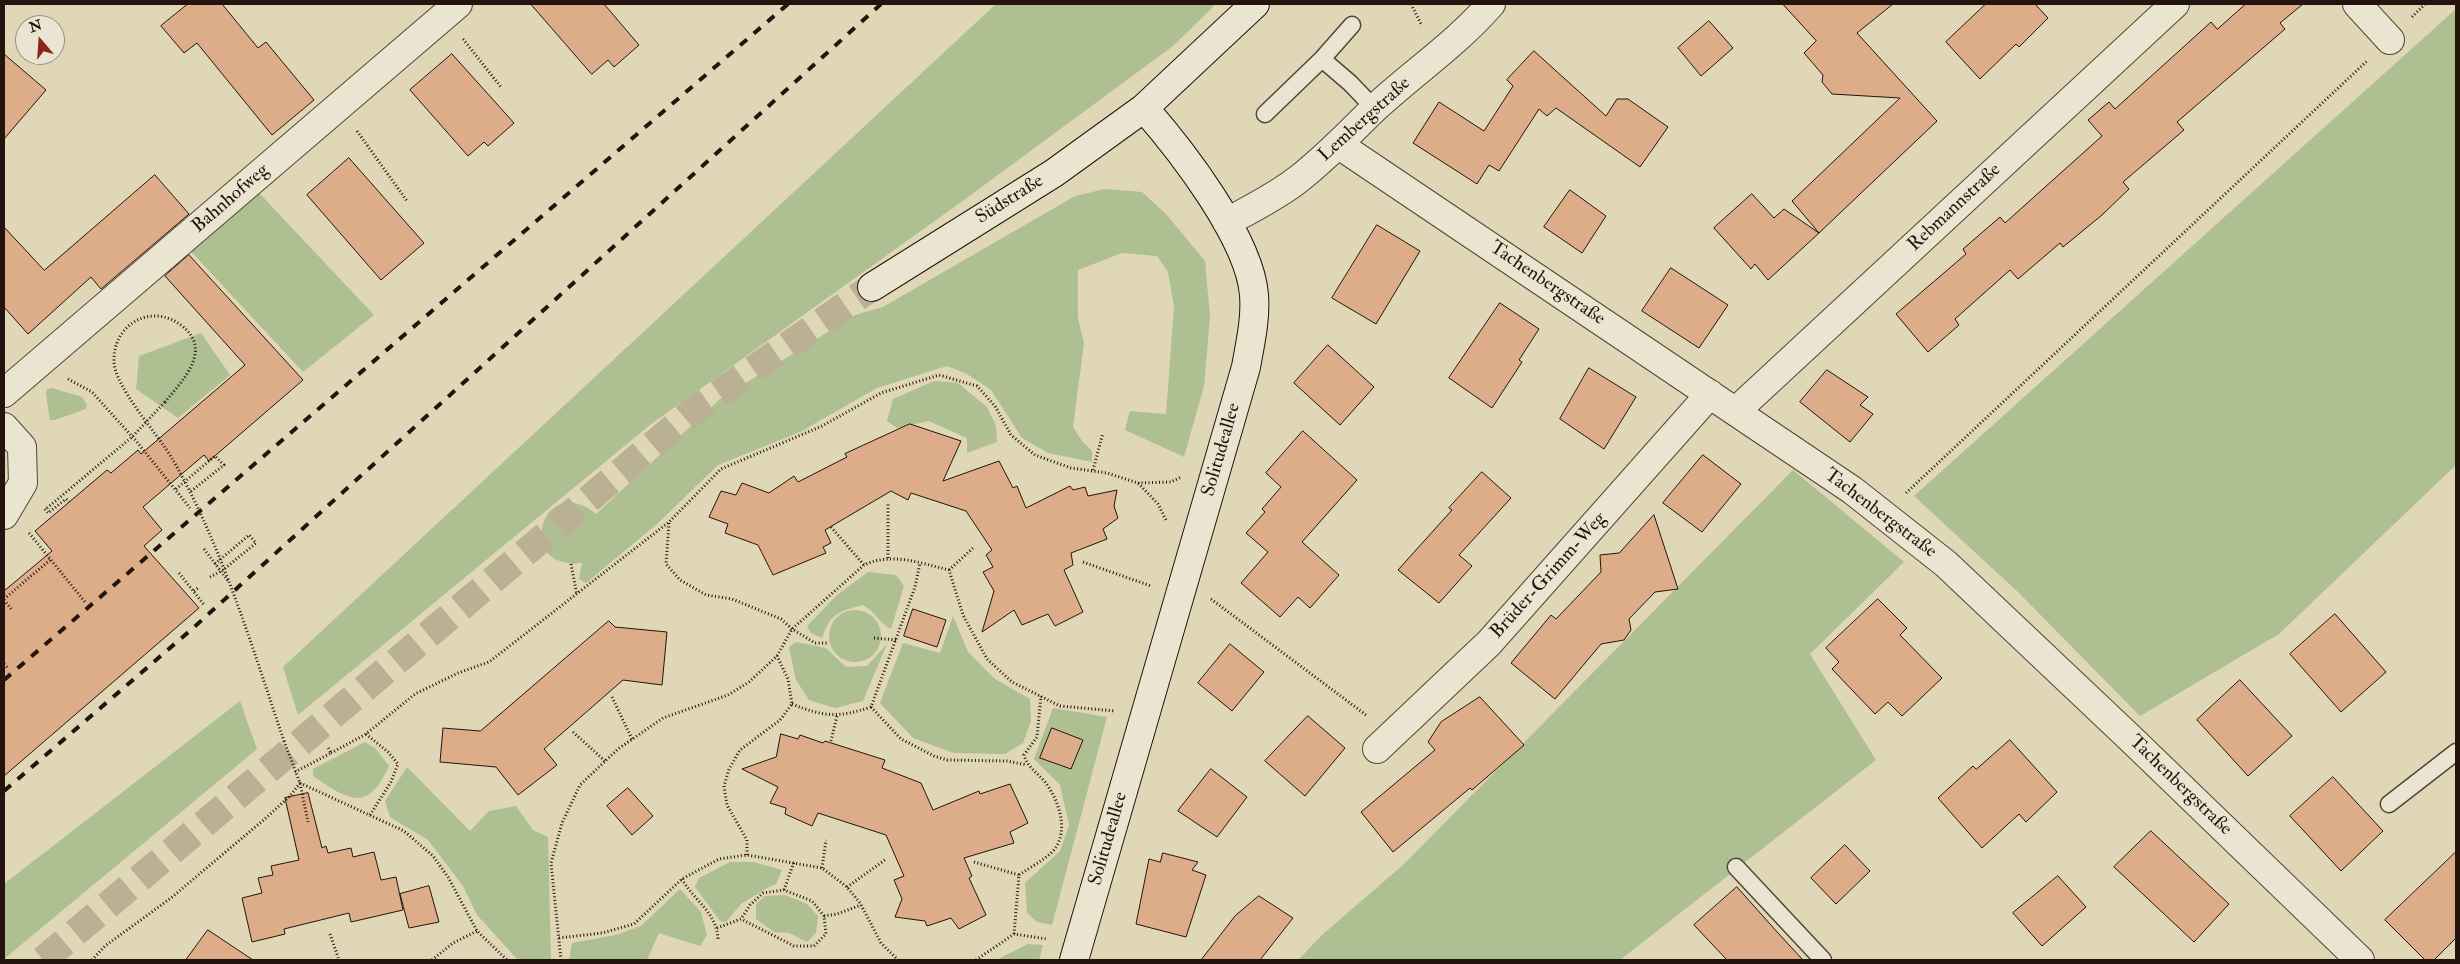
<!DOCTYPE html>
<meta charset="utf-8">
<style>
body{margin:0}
#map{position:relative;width:2460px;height:964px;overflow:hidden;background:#dfd7b6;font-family:"IM FELL Double Pica",serif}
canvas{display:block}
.frame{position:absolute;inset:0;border:5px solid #25140d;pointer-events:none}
.north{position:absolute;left:15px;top:15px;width:50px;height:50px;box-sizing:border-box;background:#eae5d0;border:1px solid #9b9182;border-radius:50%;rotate:342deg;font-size:14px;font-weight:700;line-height:20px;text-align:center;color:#25140d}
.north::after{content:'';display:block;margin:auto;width:18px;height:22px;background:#8f2418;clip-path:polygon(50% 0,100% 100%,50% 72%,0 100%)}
</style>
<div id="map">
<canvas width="2460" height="964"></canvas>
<div class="frame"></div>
<div class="north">N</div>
</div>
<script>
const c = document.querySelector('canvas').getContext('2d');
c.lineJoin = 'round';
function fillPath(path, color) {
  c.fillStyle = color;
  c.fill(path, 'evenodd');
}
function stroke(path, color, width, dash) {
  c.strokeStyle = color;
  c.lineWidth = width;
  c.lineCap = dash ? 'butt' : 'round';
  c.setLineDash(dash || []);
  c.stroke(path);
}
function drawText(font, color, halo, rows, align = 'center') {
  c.font = font + ' "IM FELL Double Pica",serif';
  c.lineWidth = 4;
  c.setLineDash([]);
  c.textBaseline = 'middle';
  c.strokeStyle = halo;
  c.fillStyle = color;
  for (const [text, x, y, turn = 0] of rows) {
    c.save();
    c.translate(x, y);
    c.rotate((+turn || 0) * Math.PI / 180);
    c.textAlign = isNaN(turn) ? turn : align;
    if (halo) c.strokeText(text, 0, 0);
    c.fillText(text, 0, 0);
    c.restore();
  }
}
const green = new Path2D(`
 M996,4H1216L1173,46L964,200L650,425L298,715L283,667Z
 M2456,9V465L2279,634L2140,716L2018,592L1914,496Z
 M244,177L374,315L303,372L186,246Z
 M1105,189L1142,192L1166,214L1205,261L1210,317L1204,386L1184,457L1125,430L1130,411L1166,414L1174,306L1168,272L1157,256L1122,253L1078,270V319L1084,343L1073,427L1082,441L1092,451V462L1048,453L1022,438L991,390L967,374L947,366L877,388L800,432L718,465L657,524L586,583L579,579L582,563C513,571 542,469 596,514L720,399L855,315L883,307L1075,196Z
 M201,333L230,375L178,418L136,389L139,356Z
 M934,381L958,383L987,407L996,426L997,442L967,453V438L929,421L897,428L887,421L893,399Z
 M52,388L82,397L87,405L86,409L55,420H50L46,394L47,389Z
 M1793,470L1904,562L1810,654L1876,760L1620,960H1298L1322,935L1403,865Z
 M868,572L896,575L904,586L891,629C881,625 876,612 863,605C840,611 830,613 822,638L811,633L807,626L837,595Z
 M829 636a26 26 0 1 1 52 0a26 26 0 1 1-52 0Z
 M953,616L968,652L995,679L1030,699L1031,721L1023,743L1005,754L954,753L913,738L880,703L903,643L940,653Z
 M796,642L826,648L846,667L867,666L887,644L863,701L835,708L809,700L796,680L789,647Z
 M240,701L257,749L4,959V884Z
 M1053,708L1107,717L1052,925L1037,922L1027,913L1025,883L1060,851L1069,825L1060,785L1034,759Z
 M365,742L375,748L389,766C367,814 349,800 313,776V769Z
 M407,767L470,831L489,811L516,806L533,830L548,837L551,960H518L477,915L463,886L428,840L390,817L385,801Z
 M730,862H754L782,870L776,884L767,888L741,904L726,922L720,921L695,887L699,878Z
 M680,889L701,912L707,935L700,946L659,933L647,960H569L572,943L616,935L641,926Z
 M785,895L807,904L818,916L816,933L807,942L789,933L774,932L756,919V904L765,896Z
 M1028,944L1043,945L1039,960H996Z`);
const building = new Path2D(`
 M188,4H222L258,48L266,42L314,100L272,135L197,43L184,53L161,26Z
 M531,4H604L639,45L614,67L608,60L592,74Z
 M1783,4H1893L1857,33L1937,121L1819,233L1792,201L1900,98L1832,94L1822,82L1823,75L1804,53L1816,41Z
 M1986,4H2035L2048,18L2019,47L2016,44L1980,79L1946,42Z
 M2246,4H2303L2280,23L2285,29L2177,122L2184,130L2123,182L2129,189L2102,215L2063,247L2060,243L2018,279L2010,270L1955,319L1959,325L1928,352L1896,314L1966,254L1963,249L2000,217L2005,223L2102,136L2088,120L2109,102L2115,109L2211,22L2217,29Z
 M1709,21L1733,48L1701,76L1678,48Z
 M1534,51L1606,116L1617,99H1628L1668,127L1640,167L1556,108L1547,116L1539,109L1499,171L1489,165L1477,184L1413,143L1439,102L1484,131L1513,86L1507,80Z
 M4,54L46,90L4,139Z
 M452,54L514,123L488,146L484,142L468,156L410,90Z
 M349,158L424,243L381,280L307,195Z
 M155,175L189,214L101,289L91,277L28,334L4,307V227L44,270Z
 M1570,190L1606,216L1582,253L1544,227Z
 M1752,194L1774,218L1784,209L1819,233L1768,280L1755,264L1751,269L1714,228Z
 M1377,225L1420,251L1376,324L1332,298Z
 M189,255L303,380L209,461L204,455L143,507L162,530L144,546L199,608L4,776V591L52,551L35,531L107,470L111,473L138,450L141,454L245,365L165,276Z
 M1671,268L1728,305L1699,348L1642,311Z
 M1500,303L1539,329L1519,360L1522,362L1492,408L1449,378Z
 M1328,345L1374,387L1340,425L1294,383Z
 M1589,368L1636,397L1604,449L1560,419Z
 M1827,370L1868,397L1860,405L1873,414L1850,442L1800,402Z
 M910,424L961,441L943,481L999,461L1013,488L1017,486L1026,508L1070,486L1073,490L1085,487L1088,496L1117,490L1114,506L1118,518L1103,529L1107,539L1071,553L1073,565L1064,570L1083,612L1055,626L1048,614L1022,625L1014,610L982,632L994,591L983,572L993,567L986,555L992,550L966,511L911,493L908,500L891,491L825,530L831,543L823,547L826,553L773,575L758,545L725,533L728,524L709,517L721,491L736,495L742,483L769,493L794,476L798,482L847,457L845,454Z
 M1303,431L1357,480L1302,542L1339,575L1310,608L1298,597L1280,617L1241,583L1268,552L1246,533L1265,512L1262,509L1281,487L1266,473Z
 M1703,455L1741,484L1702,532L1663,503Z
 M1482,472L1511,498L1459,555L1472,566L1439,603L1398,570L1452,510L1449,508Z
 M1654,515L1678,589L1655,592L1629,619L1631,630L1624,640L1601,644L1555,699L1511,663L1551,615L1556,619L1601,572L1600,555L1619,553Z
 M1878,599L1907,628L1900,635L1942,678L1902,716L1888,702L1875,714L1832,669L1839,662L1826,648Z
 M913,609L946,620L937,647L904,636Z
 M2335,614L2386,672L2341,712L2290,654Z
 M609,621L615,627L667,632L662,685L623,680L544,749L557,765L518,795L496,767L440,762L443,728L480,731Z
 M1230,644L1264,672L1232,711L1198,683Z
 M2240,680L2292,736L2248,776L2197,720Z
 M1480,697L1524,745L1472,790L1470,788L1393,852L1361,812L1435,750L1428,742L1441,722Z
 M1308,716L1345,748L1305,796L1265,761Z
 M1052,728L1083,740L1071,769L1040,758Z
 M781,734L798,739L800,735L823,743L825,741L885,760L882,768L921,783L933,810L979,791L980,794L1010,784L1028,823L1010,832L1014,843L964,858L972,876L969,878L986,915L959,929L951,918L927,926L925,921L895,917L902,899L894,880L904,876L886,835L818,813L812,826L785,814L786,808L770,803L778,787L742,769L776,757Z
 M2010,740L2057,792L2026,822L2019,814L1982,848L1938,798L1973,766L1976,769Z
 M1211,769L1247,797L1217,837L1178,811Z
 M2333,777L2383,831L2341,871L2290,816Z
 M628,788L653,816L632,835L607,806Z
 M308,793L322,848L326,846L328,853L351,848L353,857L374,852L381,880L396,877L403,910L351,922L349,913L284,929L285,934L252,942L242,898L262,893L258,878L273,875L271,866L299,860L285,798Z
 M2151,831L2229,904L2194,942L2114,867Z
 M1845,845L1870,871L1836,904L1811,878Z
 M2456,852V938L2434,960H2425L2385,920Z
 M1163,853L1198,862L1192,870L1206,875L1186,937L1136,924L1149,859L1160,862Z
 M2058,876L2086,907L2042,946L2013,913Z
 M429,886L439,922L409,928L400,894Z
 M1737,887L1778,933L1803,960H1727L1694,925Z
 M1259,896L1293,918L1260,960H1201L1235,916Z
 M208,930L253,960H186Z`);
const secondaryTunnel = new Path2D(`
 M43,960L693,411L872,287`);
const path = new Path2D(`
 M1411,4L1422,26
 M2412,17L2425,4
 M463,39L501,87
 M357,131L407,201
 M68,379L92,392L137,442L190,508
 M1093,470L1103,433
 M1138,483L1171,482L1181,477
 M176,489L215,456L224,465L190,492
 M1906,493L2367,61
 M47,508L132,437L165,402
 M45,509L48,513L66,499L69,502
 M669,523L666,564L680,580L706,595L732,599L781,619L792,629L815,643H828
 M831,527L864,565
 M29,533L85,602
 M204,549L229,582
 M888,558V504
 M1083,562L1151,586
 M215,564L249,535L256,543L223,570
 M571,564L577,595
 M949,570L973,548
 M179,573L205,606
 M194,591L198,588
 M4,599L50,560
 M1211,599L1366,715
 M4,600L12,610
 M874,638L896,640
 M4,664L8,668
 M612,697L632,739
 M792,704C824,717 838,718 871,707L915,587L920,563
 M871,707L901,739L934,756L947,760L1007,761L1027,765
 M573,732L605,761
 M366,734L388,752L398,764L391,782L370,815
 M284,741L300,783L308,822
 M831,741L837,716
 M331,753L366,734L415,694L458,673L489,662L669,522L721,469L822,426L881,393L939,375L977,386L995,406L1011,435L1035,455L1071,468L1107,473L1138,483L1158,504L1167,522
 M295,772L331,753L328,747
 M300,783L404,831L433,856L448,877L477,931L507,960
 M747,855V840L727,805L724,786L729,769L740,750L780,720L792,704L788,679L777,656
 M974,862L1019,875
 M822,868L826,840
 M682,879C694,901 717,912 718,940
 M847,887L885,860
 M784,890L794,862
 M824,916L837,914L861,905
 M717,928L741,919L750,905L763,893L784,890L812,901L824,916L826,934L814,946H794L741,919
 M330,934L339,960
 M1014,934L1019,875C1029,868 1041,862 1051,853C1071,834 1059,800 1045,782C1037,772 1028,768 1024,755L1037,737L1041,696
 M559,938L602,933L634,924L682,879L719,859L747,855L822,868L847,887L860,903L881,943L898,960
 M92,960L105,946L171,898L267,817L290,796L300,783
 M432,960L453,943L477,931
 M561,960L551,863L562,823L580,785L618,749L663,718L728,695L749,682L777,656L792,629L864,565C892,552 920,563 949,570L963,615L987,659L1012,682L1060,706L1115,711
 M976,960L1014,934L1047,939`);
const lane = new Path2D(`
 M1322,59L1352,25
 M1265,114L1322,59L1350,83L1375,109
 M2389,804L2456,752
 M1736,867L1823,960`);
const street = new Path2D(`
 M2357,4L2390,40
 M1339,145L1852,490L1946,564L2130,738L2360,960
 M1227,222C1251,209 1275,197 1296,181C1325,159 1349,133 1375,108C1413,73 1457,43 1491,4
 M4,393L458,4
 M1736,411L2175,4
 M4,427L22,447L23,483L4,515
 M1377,749L1489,643L1710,394`);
const secondary = new Path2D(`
 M872,287L1054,173L1144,108L1255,4
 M1074,960L1246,367C1250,344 1256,319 1254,295C1250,239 1181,150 1144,108`);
const rail = new Path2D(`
 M4,680L788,4
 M4,791L192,629L881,4`);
const pathBridge = new Path2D(`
 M165,402C183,380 213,350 182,326C152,302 113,324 114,361C114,387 159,435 173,460C223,548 252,647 284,741
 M210,577L223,570`);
const streetNames = [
 ["Lembergstraße",1365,120,-42],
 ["Bahnhofweg",231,199,-41],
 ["Südstraße",1010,200,-32],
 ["Rebmannstraße",1955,208,-43],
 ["Tachenbergstraße",1547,284,34],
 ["Solitudeallee",1222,450,-74],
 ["Tachenbergstraße",1880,514,37],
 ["Brüder-Grimm-Weg",1549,576,-48],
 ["Tachenbergstraße",2180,786,44],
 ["Solitudeallee",1109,839,-74]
];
fillPath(green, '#aebf91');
fillPath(building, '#ddad8a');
stroke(building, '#25140d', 1);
stroke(secondaryTunnel, '#bab094', 28, [28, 14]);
stroke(lane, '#544537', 19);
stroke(street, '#544537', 30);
stroke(secondary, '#25140d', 30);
stroke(path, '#25140d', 3, [1, 2.5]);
stroke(lane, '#eae5d0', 16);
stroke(street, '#eae5d0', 28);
stroke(secondary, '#eae5d0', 28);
stroke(rail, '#25140d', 4, [9, 9]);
stroke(pathBridge, '#25140d', 3, [1, 2.5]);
drawText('19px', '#25140d', '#eae5d0', streetNames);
</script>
